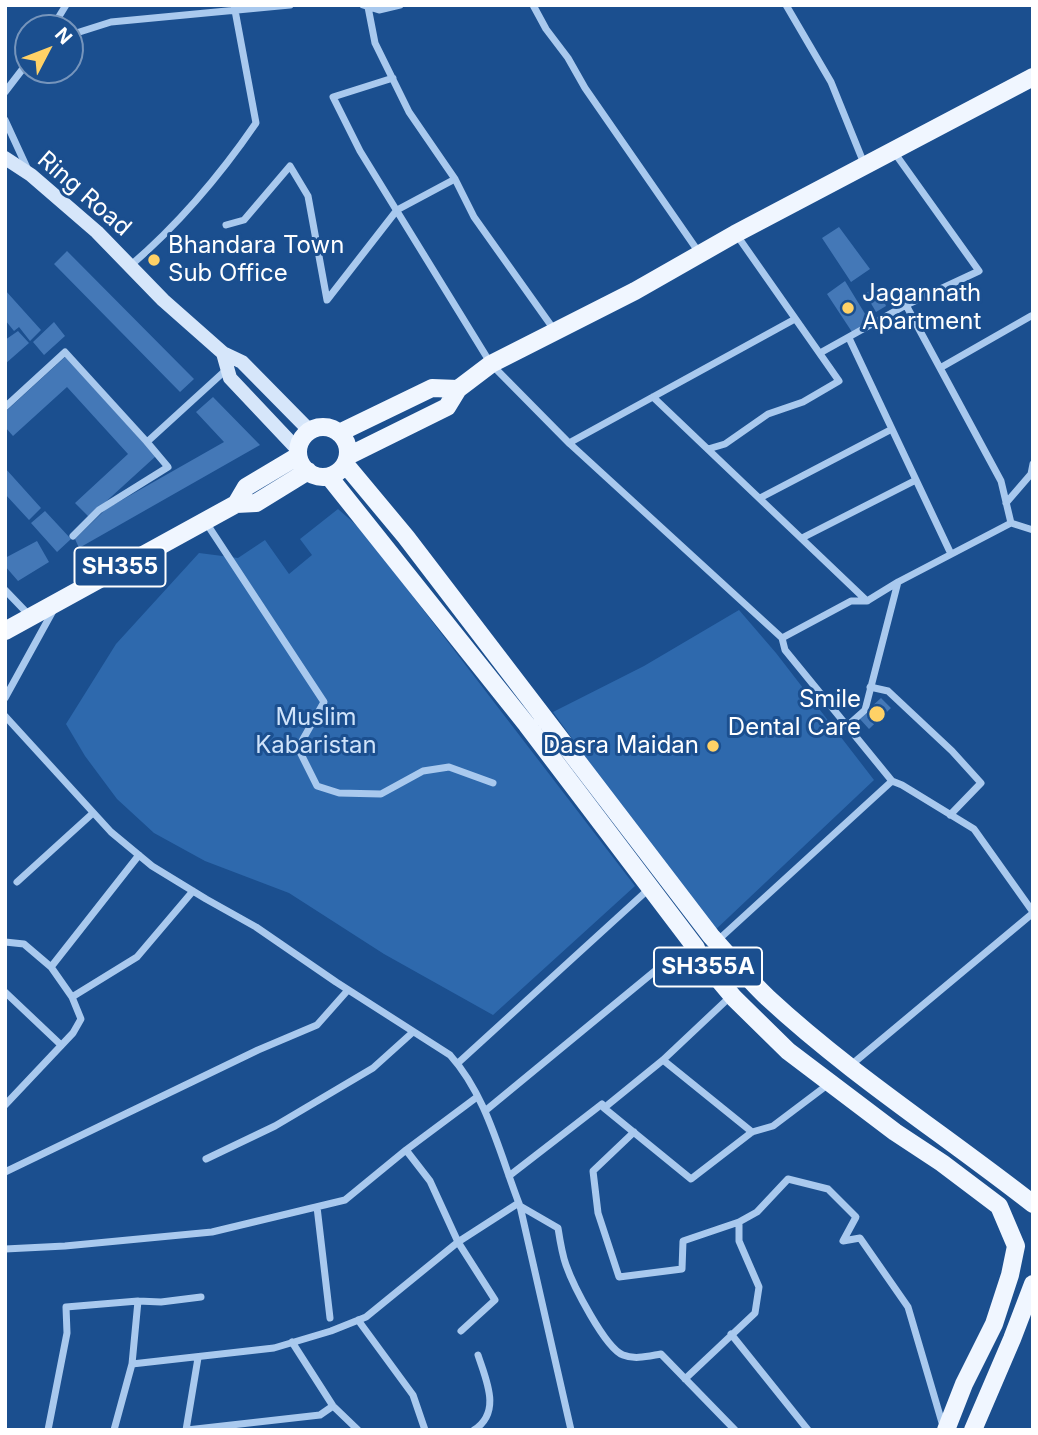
<!DOCTYPE html>
<style>
body{margin:0}
#map{position:relative;width:1038px;height:1435px;overflow:hidden;background:#1b4f8f;font-family:Inter,sans-serif}
canvas{display:block}
.frame{position:absolute;inset:0;border:7px solid #fff;pointer-events:none}
.north{position:absolute;left:14px;top:14px;width:70px;height:70px;box-sizing:border-box;background:#1b4f8f;border:2px solid #7695bc;border-radius:50%;rotate:48deg;font-size:19px;font-weight:700;line-height:28px;text-align:center;color:#fff}
.north::after{content:'';display:block;margin:auto;width:24px;height:32px;background:#ffd166;clip-path:polygon(50% 0,100% 100%,50% 72%,0 100%)}
</style>
<div id="map">
<canvas width="1038" height="1435"></canvas>
<div class="frame"></div>
<div class="north">N</div>
</div>
<script>
const c = document.querySelector('canvas').getContext('2d');
c.lineJoin = 'round';
function fillPath(path, color) {
  c.fillStyle = color;
  c.fill(path, 'evenodd');
}
function stroke(path, color, width, dash) {
  c.strokeStyle = color;
  c.lineWidth = width;
  c.lineCap = dash ? 'butt' : 'round';
  c.setLineDash(dash || []);
  c.stroke(path);
}
function drawText(font, color, halo, rows, align = 'center') {
  c.font = font + ' Inter,sans-serif';
  c.lineWidth = 6;
  c.setLineDash([]);
  c.textBaseline = 'middle';
  c.strokeStyle = halo;
  c.fillStyle = color;
  for (const [text, x, y, turn = 0] of rows) {
    c.save();
    c.translate(x, y);
    c.rotate((+turn || 0) * Math.PI / 180);
    c.textAlign = isNaN(turn) ? turn : align;
    if (halo) c.strokeText(text, 0, 0);
    c.fillText(text, 0, 0);
    c.restore();
  }
}
const green = new Path2D(`
 M338,509L362,530L635,886L493,1015L384,954L289,893L205,861L154,833L117,799L85,756L66,724L116,644L199,553L238,558L265,540L289,574L312,555L300,539Z
 M739,610L776,653L874,780L712,933L553,712L644,666Z`);
const building = new Path2D(`
 M839,227L870,269L851,282L822,238Z
 M67,251L194,379L180,392L54,264Z
 M845,281L870,322L852,332L827,294Z
 M881,287L886,297L883,299L886,306L876,312L865,293Z
 M5,290L41,330L30,341L19,327L14,331L5,320Z
 M54,322L65,336L44,355L33,342Z
 M18,331L29,343L5,364V340Z
 M65,357L156,456L89,517L75,503L128,454L67,387L13,436L5,427V412Z
 M213,397L260,445L79,548L75,539L106,509L224,442L196,412Z
 M5,468L41,508L29,520L5,494Z
 M45,511L71,539L57,552L31,523Z
 M37,541L49,562L18,581L5,566V558Z
 M881,698L891,708L869,729L859,718Z`);
const street = new Path2D(`
 M363,5L379,10L400,5
 M533,5L546,29L568,58L585,88L700,254
 M786,5L831,82L865,166
 M368,7L375,43L409,112L455,179L474,217L555,331
 M52,28L66,5
 M70,35L111,22L290,5
 M393,78L333,97L360,151L491,364L569,443L782,638L851,601H867
 M5,92L28,62
 M5,120L28,170
 M894,152L979,271L906,305
 M226,225L244,220L290,166L308,196L327,300L397,210L455,179
 M130,266C180,223 219,177 256,123L234,5
 M849,338L951,554
 M820,353L906,305L1001,481L1011,523L898,582
 M940,368L1031,316
 M653,397L867,601L898,582L865,710L847,726
 M5,407L65,352L147,442L227,369
 M569,443L795,319
 M708,449L725,444L768,414L803,402L839,381L736,234
 M760,498L892,429
 M1006,503L1031,474L1033,464
 M205,521L324,702L298,748L317,786L339,793L381,794L423,771L449,767L493,783
 M1011,523L1033,530
 M73,536L99,510L168,467L147,442
 M802,538L916,480
 M5,590L30,616
 M870,687L888,691L952,751L981,783L950,815
 M5,698L54,609
 M5,716L111,832L152,866L206,899L256,927L336,982L450,1055C487,1096 500,1155 520,1206L517,1204L458,1242L430,1181L406,1150L345,1200L212,1232L65,1246L5,1249
 M892,781L902,785L974,829L1033,912
 M17,882L93,813
 M717,941L892,781L785,650L782,638
 M5,942L24,944L51,967L72,997L81,1019L73,1033L5,1105
 M51,967L139,855
 M5,992L61,1045
 M732,995L663,1060L604,1108L691,1179L752,1132L773,1126L830,1083
 M72,997L137,957L193,891
 M663,1060L752,1132
 M458,1063L651,887
 M851,1065L1033,913
 M485,1111L678,952L697,955
 M634,1132L593,1171L598,1213L619,1277L682,1269L683,1241L739,1222
 M406,1150L477,1097
 M206,1159L275,1126L373,1068L413,1032
 M5,1172L258,1050L317,1025L348,990
 M509,1176L602,1104L603,1107
 M317,1207L330,1318
 M138,1301L161,1302L201,1297
 M358,1320L413,1395L425,1430
 M731,1334L808,1430
 M292,1342L333,1406L358,1430
 M685,1379L755,1313L759,1287L739,1241V1222L757,1212L788,1179L828,1189L856,1217L843,1241L860,1238L908,1307L943,1426
 M48,1430L67,1333L66,1307L138,1301L132,1364
 M114,1430L132,1364L274,1348L331,1331L366,1317L458,1242L495,1300L461,1331
 M186,1430L198,1358
 M187,1430L320,1415L333,1406
 M474,1430C502,1412 486,1380 478,1355
 M571,1430L520,1206L558,1228C560,1241 562,1254 566,1265C573,1285 605,1348 623,1355C635,1360 649,1356 661,1354L735,1430`);
const secondary = new Path2D(`
 M5,158L31,175L97,232L163,300L223,353L242,362L309,430
 M223,353L230,378L297,449`);
const primary = new Path2D(`
 M298 452a25 25 0 1 1 50 0a25 25 0 1 1-50 0Z
 M339,433L432,388L458,389
 M348,456L447,407L458,389L491,364L635,291L735,234L1033,77
 M346,465L406,537L711,936C729,956 748,979 768,998C850,1074 945,1135 1033,1204
 M330,478L527,725L696,948L698,955L734,998L788,1051L895,1132L942,1163L999,1206L1016,1246L1010,1275L994,1324L964,1384L946,1430
 M236,504L246,487L298,456
 M5,631L236,504L256,503L308,471
 M973,1430L1012,1339L1033,1284`);
const markers = [
 [154,260,7,"#ffd166"],
 [848,308,7,"#ffd166"],
 [877,714,9,"#ffd166"],
 [713,746,7,"#ffd166"]
];
const shields = [
 [120,567,91],
 [708,967,108]
];
const shieldNames = [
 ["SH355",120,567],
 ["SH355A",708,967]
];
const streetNames = [
 ["Ring Road",84,194,41]
];
const poiNames = [
 ["Bhandara Town",168,246],
 ["Sub Office",168,274],
 ["Jagannath",862,294],
 ["Apartment",862,322],
 ["Smile",861,700,"right"],
 ["Dental Care",861,728,"right"],
 ["Dasra Maidan",699,746,"right"]
];
const parkNames = [
 ["Muslim",316,718],
 ["Kabaristan",316,746]
];
fillPath(green, '#2e69ad');
fillPath(building, '#4478b7');
stroke(street, '#a9c9ee', 7);
stroke(secondary, '#d6e6fa', 14);
stroke(primary, '#f0f6ff', 18);
for (const [x, y, r, color] of markers) {
  const dot = new Path2D();
  dot.arc(x, y, r, 0, 2 * Math.PI);
  c.fillStyle = color;
  c.fill(dot);
  stroke(dot, '#1b4f8f', 2.5);
}
for (const [x, y, w] of shields) {
  const box = new Path2D();
  box.roundRect(x - w / 2, y - 19.5, w, 39, 5);
  c.fillStyle = '#1b4f8f';
  c.fill(box);
  stroke(box, '#fff', 2);
}
drawText('bold 23px', '#fff', null, shieldNames);
drawText('24px', '#fff', '#1b4f8f', streetNames);
drawText('24px', '#fff', '#1b4f8f', poiNames, 'left');
drawText('24px', '#cfe3fa', '#1b4f8f', parkNames);
</script>
